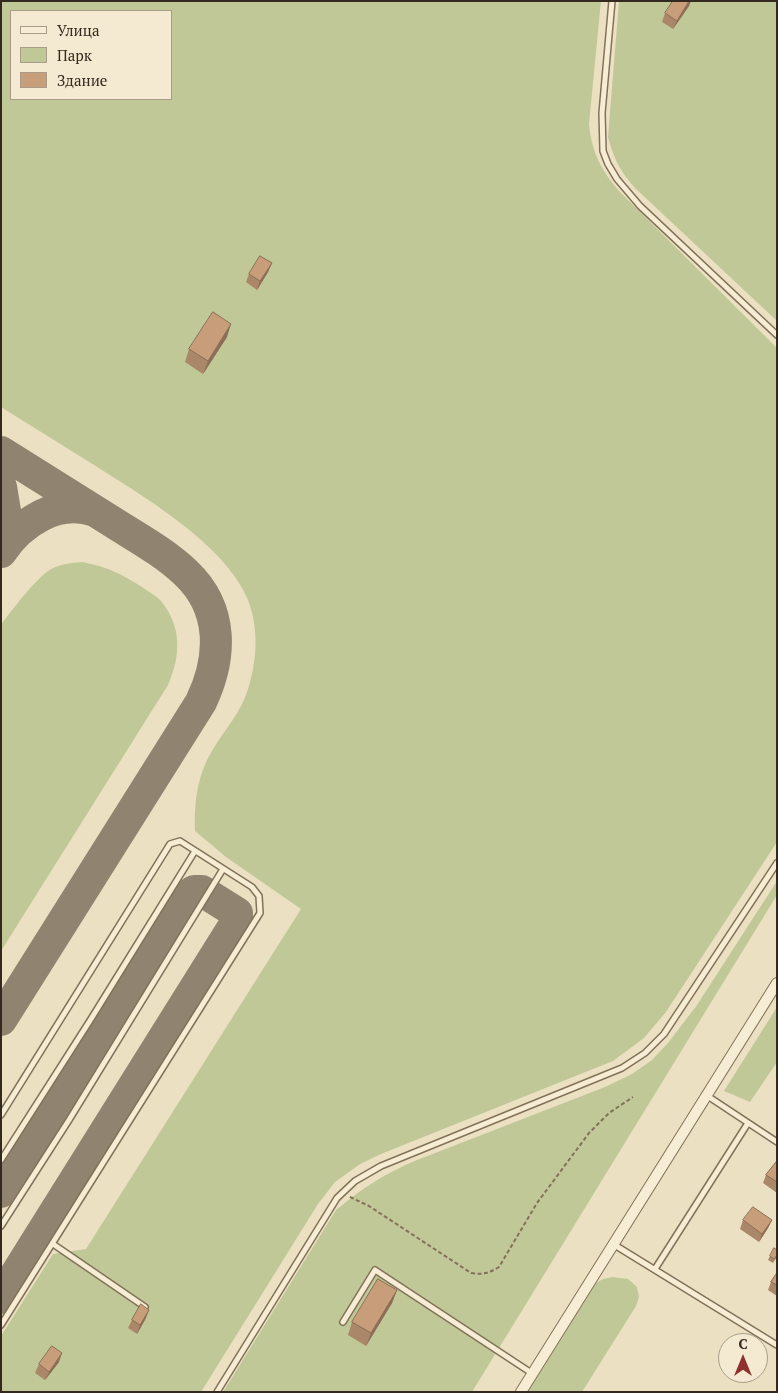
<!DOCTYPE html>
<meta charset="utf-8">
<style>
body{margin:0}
#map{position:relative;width:778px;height:1393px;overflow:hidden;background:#ebe0c2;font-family:"PT Serif",serif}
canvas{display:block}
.frame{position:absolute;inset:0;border:2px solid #34291e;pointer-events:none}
.legend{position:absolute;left:10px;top:10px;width:162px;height:90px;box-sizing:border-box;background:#f3ead1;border:1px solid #a79d89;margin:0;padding:6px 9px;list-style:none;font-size:15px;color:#34291e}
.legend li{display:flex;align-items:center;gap:10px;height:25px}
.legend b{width:25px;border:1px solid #a79d89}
.north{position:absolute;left:718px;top:1333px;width:50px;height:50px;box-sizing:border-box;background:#f3ead1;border:1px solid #a79d89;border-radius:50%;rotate:0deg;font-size:14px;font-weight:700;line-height:20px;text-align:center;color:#34291e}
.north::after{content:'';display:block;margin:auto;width:18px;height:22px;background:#8e312e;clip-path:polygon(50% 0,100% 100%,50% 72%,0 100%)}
</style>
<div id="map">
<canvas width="778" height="1393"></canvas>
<div class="frame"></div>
<ul class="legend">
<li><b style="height:6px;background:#f6edd4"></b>Улица</li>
<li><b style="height:14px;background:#c0c897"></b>Парк</li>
<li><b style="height:14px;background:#c79d7a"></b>Здание</li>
</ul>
<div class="north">С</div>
</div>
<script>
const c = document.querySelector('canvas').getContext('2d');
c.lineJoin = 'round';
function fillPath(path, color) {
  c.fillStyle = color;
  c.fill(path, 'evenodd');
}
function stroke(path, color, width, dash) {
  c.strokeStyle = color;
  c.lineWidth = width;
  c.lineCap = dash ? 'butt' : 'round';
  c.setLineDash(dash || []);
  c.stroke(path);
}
const green = new Path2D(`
 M1,1H601L589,124C592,153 601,170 620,192L777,348V842L666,1012L644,1038L613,1061L381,1154L360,1164L335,1182L318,1204L201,1392H1V1336L53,1254L86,1249L301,909L226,857L195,831C194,803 197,776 212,751C224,730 241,713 248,689C257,661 259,629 248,600C226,545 143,496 94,465C63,446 32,426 1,407ZM11,11H171V99H11Z
 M619,1H777V321L635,188C620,171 614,159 608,137Z
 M82,562C108,567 120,573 142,587C148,592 156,595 161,601C182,627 181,655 168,685L1,951V625C10,612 38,576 51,569C61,564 71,563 82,562Z
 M777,881V895L472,1392H223L336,1210C361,1189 383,1175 412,1162L605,1087L632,1074L652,1060L668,1043L697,1005Z
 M777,1007V1062L750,1102L724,1091Z
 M612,1277L628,1279L637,1287L639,1297L636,1306L582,1392H528L596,1283L603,1279Z`);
const taxiway = new Path2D(`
 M1,452C38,475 74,498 111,521C136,537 164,552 186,573C224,609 222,658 201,702L1,1020
 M1,487L6,517L1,546
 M1,552C21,522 58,498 95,511
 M1,1192L188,895L194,891H202L237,913V921L1,1298`);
const path = new Path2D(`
 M350,1197L369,1206L471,1273C483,1275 489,1273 499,1267L537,1203L589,1133L609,1113L633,1097`);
const service = new Path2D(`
 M612,1L602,113L603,151L608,164L617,179L640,206L777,335
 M706,1095L777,1142
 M1,1115L170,844L180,841L252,887L259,896L260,913L1,1325
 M1,1160L91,1019L195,851
 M1,1226L69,1120L223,869
 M53,1244L145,1307
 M613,1244L777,1345
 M655,1269L748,1123
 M343,1322L375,1270L533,1374
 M217,1392L337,1198L355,1181L381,1166L622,1068L645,1053L664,1034L777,863`);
const minor = new Path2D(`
 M521,1392L777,983`);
const wall = new Path2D(`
 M689,6L673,29L662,22L665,13Z
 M272,263L268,272L257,290L246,282L249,274Z
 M227,337L203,374L185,362L189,349Z
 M777,1161V1193L763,1183L766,1175Z
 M743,1220H772L768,1228L759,1242L740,1229Z
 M770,1256L777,1257L773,1263L768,1260Z
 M777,1273V1296L768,1290L771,1282Z
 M397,1290L392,1303L366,1346L348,1335L352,1322Z
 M146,1318L137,1334L128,1328L132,1320Z
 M59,1362L45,1380L35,1373L39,1364Z`);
const shadedWall = new Path2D(`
 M689,1H691L689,6L673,29L677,21Z
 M272,263L268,272L257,290L260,281Z
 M231,324L227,337L203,374L208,361Z
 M772,1220L768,1228L759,1242L762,1234Z
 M397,1290L392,1303L366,1346L371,1333Z
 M149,1310L146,1318L137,1334L140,1325Z
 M62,1353L59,1362L45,1380L49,1372Z`);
const building = new Path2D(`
 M673,1H689L677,21L665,13Z
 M260,256L272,263L260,281L249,274Z
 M213,312L231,324L208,361L189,349Z
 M777,1161V1182L766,1175Z
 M753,1207L772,1220L762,1234L743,1220Z
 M774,1248L777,1250V1255L774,1259L770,1256Z
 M777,1273V1285L771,1282Z
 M378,1279L397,1290L371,1333L352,1322Z
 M141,1304L149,1310L140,1325L132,1320Z
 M52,1346L62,1353L49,1372L39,1364Z`);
fillPath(green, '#c0c897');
stroke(taxiway, '#908470', 32);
stroke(service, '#83725a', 8);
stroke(minor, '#83725a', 12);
stroke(path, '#83725a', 2, [4, 2.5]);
stroke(service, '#f6edd4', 5);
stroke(minor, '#f6edd4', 10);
fillPath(wall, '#ab8769');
fillPath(shadedWall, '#8b6e55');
fillPath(building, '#c79d7a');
stroke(building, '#8b6e55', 1);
</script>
